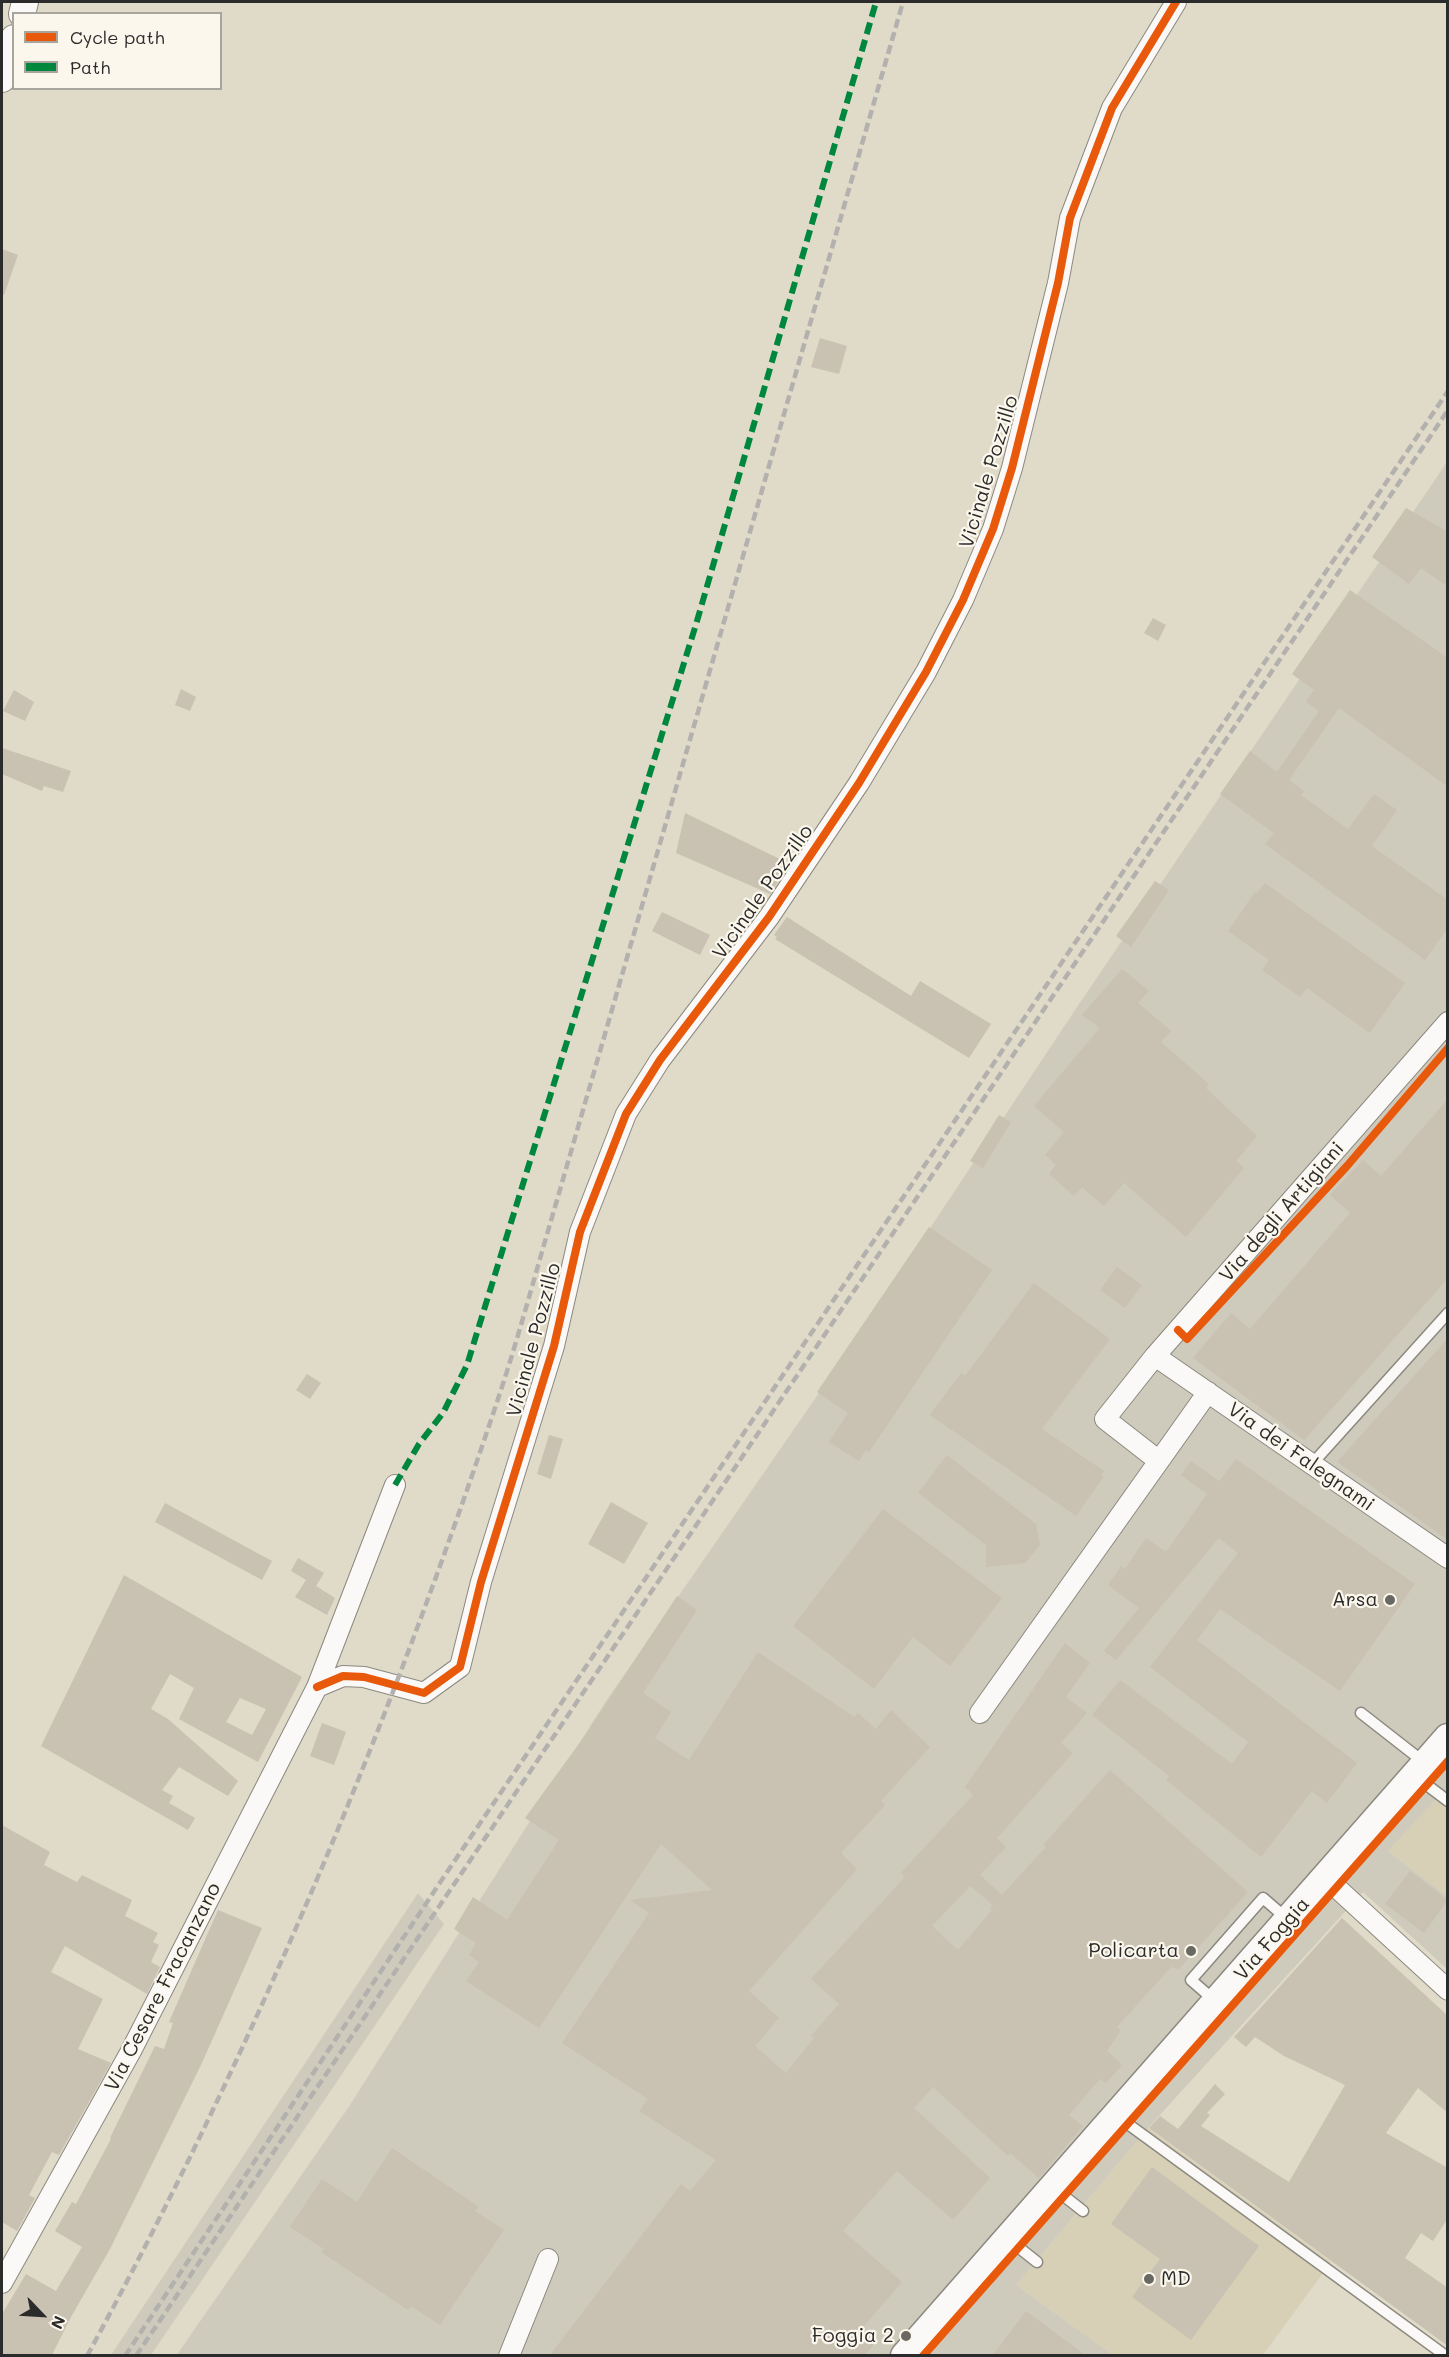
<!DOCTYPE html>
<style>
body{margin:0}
#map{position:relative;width:1449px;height:2357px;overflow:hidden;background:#e0dac8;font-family:Mali,sans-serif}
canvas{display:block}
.frame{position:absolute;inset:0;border:3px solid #2b2b2b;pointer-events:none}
.legend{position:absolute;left:12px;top:12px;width:210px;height:78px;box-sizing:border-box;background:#fbf7ec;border:2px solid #a8a59f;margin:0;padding:8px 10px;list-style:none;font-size:18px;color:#2b2b2b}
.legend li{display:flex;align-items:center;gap:12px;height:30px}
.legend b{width:30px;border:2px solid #a8a59f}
.north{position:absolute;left:12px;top:2285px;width:60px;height:60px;-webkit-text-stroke:4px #fbf7ec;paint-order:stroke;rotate:115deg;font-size:16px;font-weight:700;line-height:24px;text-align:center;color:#2b2b2b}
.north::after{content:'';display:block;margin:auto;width:21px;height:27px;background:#2b2b2b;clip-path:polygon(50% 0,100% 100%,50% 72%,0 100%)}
</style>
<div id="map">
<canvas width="1449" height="2357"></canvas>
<div class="frame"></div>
<ul class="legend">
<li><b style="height:8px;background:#e8590c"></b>Cycle path</li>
<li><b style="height:8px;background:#00873e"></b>Path</li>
</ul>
<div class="north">N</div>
</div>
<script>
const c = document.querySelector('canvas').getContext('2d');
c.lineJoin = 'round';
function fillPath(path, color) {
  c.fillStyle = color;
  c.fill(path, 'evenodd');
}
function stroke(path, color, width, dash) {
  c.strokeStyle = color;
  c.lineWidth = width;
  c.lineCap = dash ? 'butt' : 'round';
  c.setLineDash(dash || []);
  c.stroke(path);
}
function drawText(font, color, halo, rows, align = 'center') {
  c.font = font + ' Mali,sans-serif';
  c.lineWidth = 4.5;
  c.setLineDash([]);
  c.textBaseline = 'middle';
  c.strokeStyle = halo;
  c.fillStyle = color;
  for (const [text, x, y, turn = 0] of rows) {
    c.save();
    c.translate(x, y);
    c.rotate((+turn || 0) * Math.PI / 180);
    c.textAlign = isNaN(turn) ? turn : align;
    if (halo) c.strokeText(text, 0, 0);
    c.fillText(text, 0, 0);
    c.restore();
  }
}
const built = new Path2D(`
 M1447,1786V1896L1388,1851Z
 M1148,2128L1331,2262L1263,2355H1113L1016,2285Z`);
const industrial = new Path2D(`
 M1447,462L1448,1786L1388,1851L1447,1896V1969L1363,1892L1148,2128L1016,2285L1113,2355L176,2356L350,2105L606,1701L855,1341L1079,1004Z
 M418,1893L444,1924L151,2355H111Z`);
const building = new Path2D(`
 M2,249L18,255L4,295H2Z
 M820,338L847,346L839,374L811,367Z
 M1406,508L1448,532V587L1421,568L1409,584L1372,557Z
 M1350,590L1448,658V787L1339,708L1289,780L1304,791L1301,795L1348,829L1374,794L1397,810L1372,846L1448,900V928L1425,960L1265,844L1274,833L1220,794L1250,751L1277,772L1319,711L1306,702L1314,690L1292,674Z
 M1153,618L1166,625L1158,641L1144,633Z
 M181,689L196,697L190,711L175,705Z
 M14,690L34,702L25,721L3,711Z
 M2,748L71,771L63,792L44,786L42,791L2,774Z
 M685,813L790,864L770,894L676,853Z
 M1155,881L1169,890L1131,947L1116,936Z
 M1265,883L1405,983L1370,1033L1307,988L1300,997L1262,970L1269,960L1228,931L1255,892L1257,893Z
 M662,912L710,935L700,955L652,931Z
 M787,917L911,996L920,981L991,1024L969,1058L775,939L777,937L774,935Z
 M1122,969L1149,991L1138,1003L1171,1031L1161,1042L1209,1084L1206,1088L1257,1136L1236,1161L1244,1168L1186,1237L1124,1183L1104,1206L1082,1187L1074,1196L1049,1174L1056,1165L1045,1155L1064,1132L1034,1106L1100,1028L1082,1015Z
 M1448,1099V1278L1304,1440L1193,1358L1231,1313L1250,1329L1350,1213L1330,1195L1363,1160L1381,1176Z
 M999,1115L1011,1122L983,1168L970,1161Z
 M929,1227L992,1270L869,1452L866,1450L859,1461L829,1442L848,1413L817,1392Z
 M1117,1267L1142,1285L1125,1308L1100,1290Z
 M1034,1283L1110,1339L1042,1429L1104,1471L1101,1475L1104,1476L1076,1516L930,1415L961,1373L965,1376Z
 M1448,1338V1540L1337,1462Z
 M307,1374L321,1383L310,1399L296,1390Z
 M549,1435L563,1439L551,1479L537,1474Z
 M947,1455L1036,1524L1040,1545L1025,1563L986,1567V1545L918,1493Z
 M1236,1459L1415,1584L1340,1691L1220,1609L1197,1640L1357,1763L1327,1803L1312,1791L1261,1857L1166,1780L1169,1776L1092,1715L1120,1680L1232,1764L1248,1742L1150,1667L1238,1553L1219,1538L1116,1660L1104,1651L1139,1608L1108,1585L1121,1566L1125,1569L1146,1538L1166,1552L1207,1494L1181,1475L1191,1461L1219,1481Z
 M611,1502L648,1523L624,1564L588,1544Z
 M165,1503L272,1561L262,1580L155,1522Z
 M883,1509L1002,1598L950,1666L913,1637L874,1689L793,1626Z
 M298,1558L324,1573L316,1586L335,1598L327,1615L295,1597L306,1580L291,1571Z
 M124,1575L302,1677L258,1762L179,1719L194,1688L170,1674L151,1709L168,1719L238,1781L228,1796L179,1767L162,1790L173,1796L169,1803L195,1818L188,1830L41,1746ZM240,1698L266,1709L252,1735L226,1722Z
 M677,1596L697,1610L643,1693L671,1712L655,1738L689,1760L758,1652L854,1717L858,1713L876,1729L891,1710L930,1747L881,1801L885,1805L841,1853L857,1869L749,1991L779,2018L755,2046L786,2073L814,2038L811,2036L839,2004L811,1979L905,1877L901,1873L973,1795L965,1787L1065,1643L1090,1663L1066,1697L1087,1713L1061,1743L1073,1753L997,1838L1006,1847L980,1875L1002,1895L1046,1847L1043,1845L1110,1770L1248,1892L1179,1969L1171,1967L1117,2027L1121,2030L1107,2051L1122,2065L1106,2083L1100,2079L1069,2115L1083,2126L1039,2178L1010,2153L1008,2156L933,2087L914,2108L990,2178L953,2220L897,2171L843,2231L902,2282L859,2332L874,2344L865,2355H550L681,2184L690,2191L716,2160L639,2111L648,2099L562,2043L649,1913L630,1900L712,1890L661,1844L539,2028L466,1981L479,1962L469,1955L476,1943L454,1929L473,1897L507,1920L559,1840L525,1818L586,1734ZM970,1886L993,1905L990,1908L992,1910L958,1950L932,1926Z
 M322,1723L346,1732L334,1765L310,1756Z
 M2,1825L50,1852L44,1865L77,1882L82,1875L132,1900L125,1916L158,1933L153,1942L159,1945L151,1962L160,1967L147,1994L65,1946L51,1972L103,1999L78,2049L111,2063L59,2155L52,2152L29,2195L35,2198L17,2231L2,2222Z
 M1410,1871L1448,1900L1424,1933L1385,1904Z
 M218,1910L262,1928L201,2065L110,2249L71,2317L52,2355H2V2314L26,2274L56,2291L82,2247L55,2231L72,2202L76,2204L111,2139L110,2138L155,2046L164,2049L173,2023L169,2022Z
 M1342,1918L1448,2016V2113L1418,2088L1386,2133L1448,2168V2218L1433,2241L1421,2233L1405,2258L1448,2288V2346L1149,2128L1160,2116L1178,2129L1215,2084L1225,2094L1207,2113L1210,2115L1201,2126L1289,2182L1345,2085L1284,2056L1255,2037L1246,2047L1234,2037Z
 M392,2148L479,2207L475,2211L504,2230L440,2325L411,2306L408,2310L321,2252L324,2249L290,2227L322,2179L357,2202Z
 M1152,2167L1259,2246L1191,2340L1132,2297L1160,2259L1111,2224Z
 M1026,2311L1085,2355H993Z`);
const service = new Path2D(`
 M1312,1464L1448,1313
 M1361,1713L1425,1763
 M1415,1776L1448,1801
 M1214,2000L1191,1980L1263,1898L1286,1918
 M1117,2116L1446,2356
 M1055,2189L1083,2211
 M1008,2239L1037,2262`);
const minor = new Path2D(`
 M1155,1356L1448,1558
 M1159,1461L1105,1419L1155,1356L1448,1022
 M317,1687L343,1676L364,1677L424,1693L460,1667L481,1582L554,1346L580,1232L626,1114L660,1060L769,917L859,783L926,672L963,600L993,529L1012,468L1058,283L1070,218L1112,108L1176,2
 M980,1713L1208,1392
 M1326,1878L1448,1990
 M2,2283L131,2051L317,1687L395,1485
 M509,2356L548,2259`);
const tertiary = new Path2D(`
 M22,14L25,2
 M2,79L14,38`);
const secondary = new Path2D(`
 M905,2356L1448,1738`);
const rail = new Path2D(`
 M87,2356C254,2050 388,1729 498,1399C519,1336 536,1271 555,1207L903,2
 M125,2356L439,1884L1448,391
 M136,2356L1448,410`);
const quiet = new Path2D(`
 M395,1485L419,1444L443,1413L467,1365L697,621L876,2`);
const cycleway = new Path2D(`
 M1178,1330L1187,1339L1347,1166L1448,1048
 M317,1687L343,1676L364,1677L424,1693L460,1667L481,1582L554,1346L580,1232L626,1114L660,1060L769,917L859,783L926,672L963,600L993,529L1012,468L1058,283L1070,218L1112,108L1176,2
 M923,2356L1448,1761`);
const markers = [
 [1390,1600,6,"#6a6862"],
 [1191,1951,6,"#6a6862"],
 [1149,2279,6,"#6a6862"],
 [906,2336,6,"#6a6862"]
];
const streetNames = [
 ["Vicinale Pozzillo",989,472,-73],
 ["Vicinale Pozzillo",763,892,-55],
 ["Via degli Artigiani",1282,1212,-49],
 ["Vicinale Pozzillo",534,1340,-75],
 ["Via dei Falegnami",1301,1457,35],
 ["Via Foggia",1272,1939,-49],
 ["Via Cesare Fracanzano",163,1987,-63]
];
const poiNames = [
 ["Arsa",1378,1600],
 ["Policarta",1179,1951],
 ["MD",1161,2279,"left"],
 ["Foggia 2",894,2336]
];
fillPath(built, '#d7d0b7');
fillPath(industrial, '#cfcbbc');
fillPath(building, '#c9c1b1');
stroke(service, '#8b887f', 13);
stroke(minor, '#8b887f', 22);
stroke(tertiary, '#8b887f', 28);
stroke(secondary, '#8b887f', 31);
stroke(service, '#faf9f7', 10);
stroke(minor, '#faf9f7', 20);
stroke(tertiary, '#faf9f7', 26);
stroke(secondary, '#faf9f7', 28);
stroke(rail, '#b2b1ae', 4.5, [9, 4.5]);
stroke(quiet, '#00873e', 6, [12, 6]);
stroke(cycleway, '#e8590c', 8);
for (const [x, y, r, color] of markers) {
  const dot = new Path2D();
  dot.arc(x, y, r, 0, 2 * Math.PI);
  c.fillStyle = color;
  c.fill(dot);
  stroke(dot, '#fbf7ec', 2);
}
drawText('20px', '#2b2b2b', '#fbf7ec', streetNames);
drawText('20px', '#2b2b2b', '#fbf7ec', poiNames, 'right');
</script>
